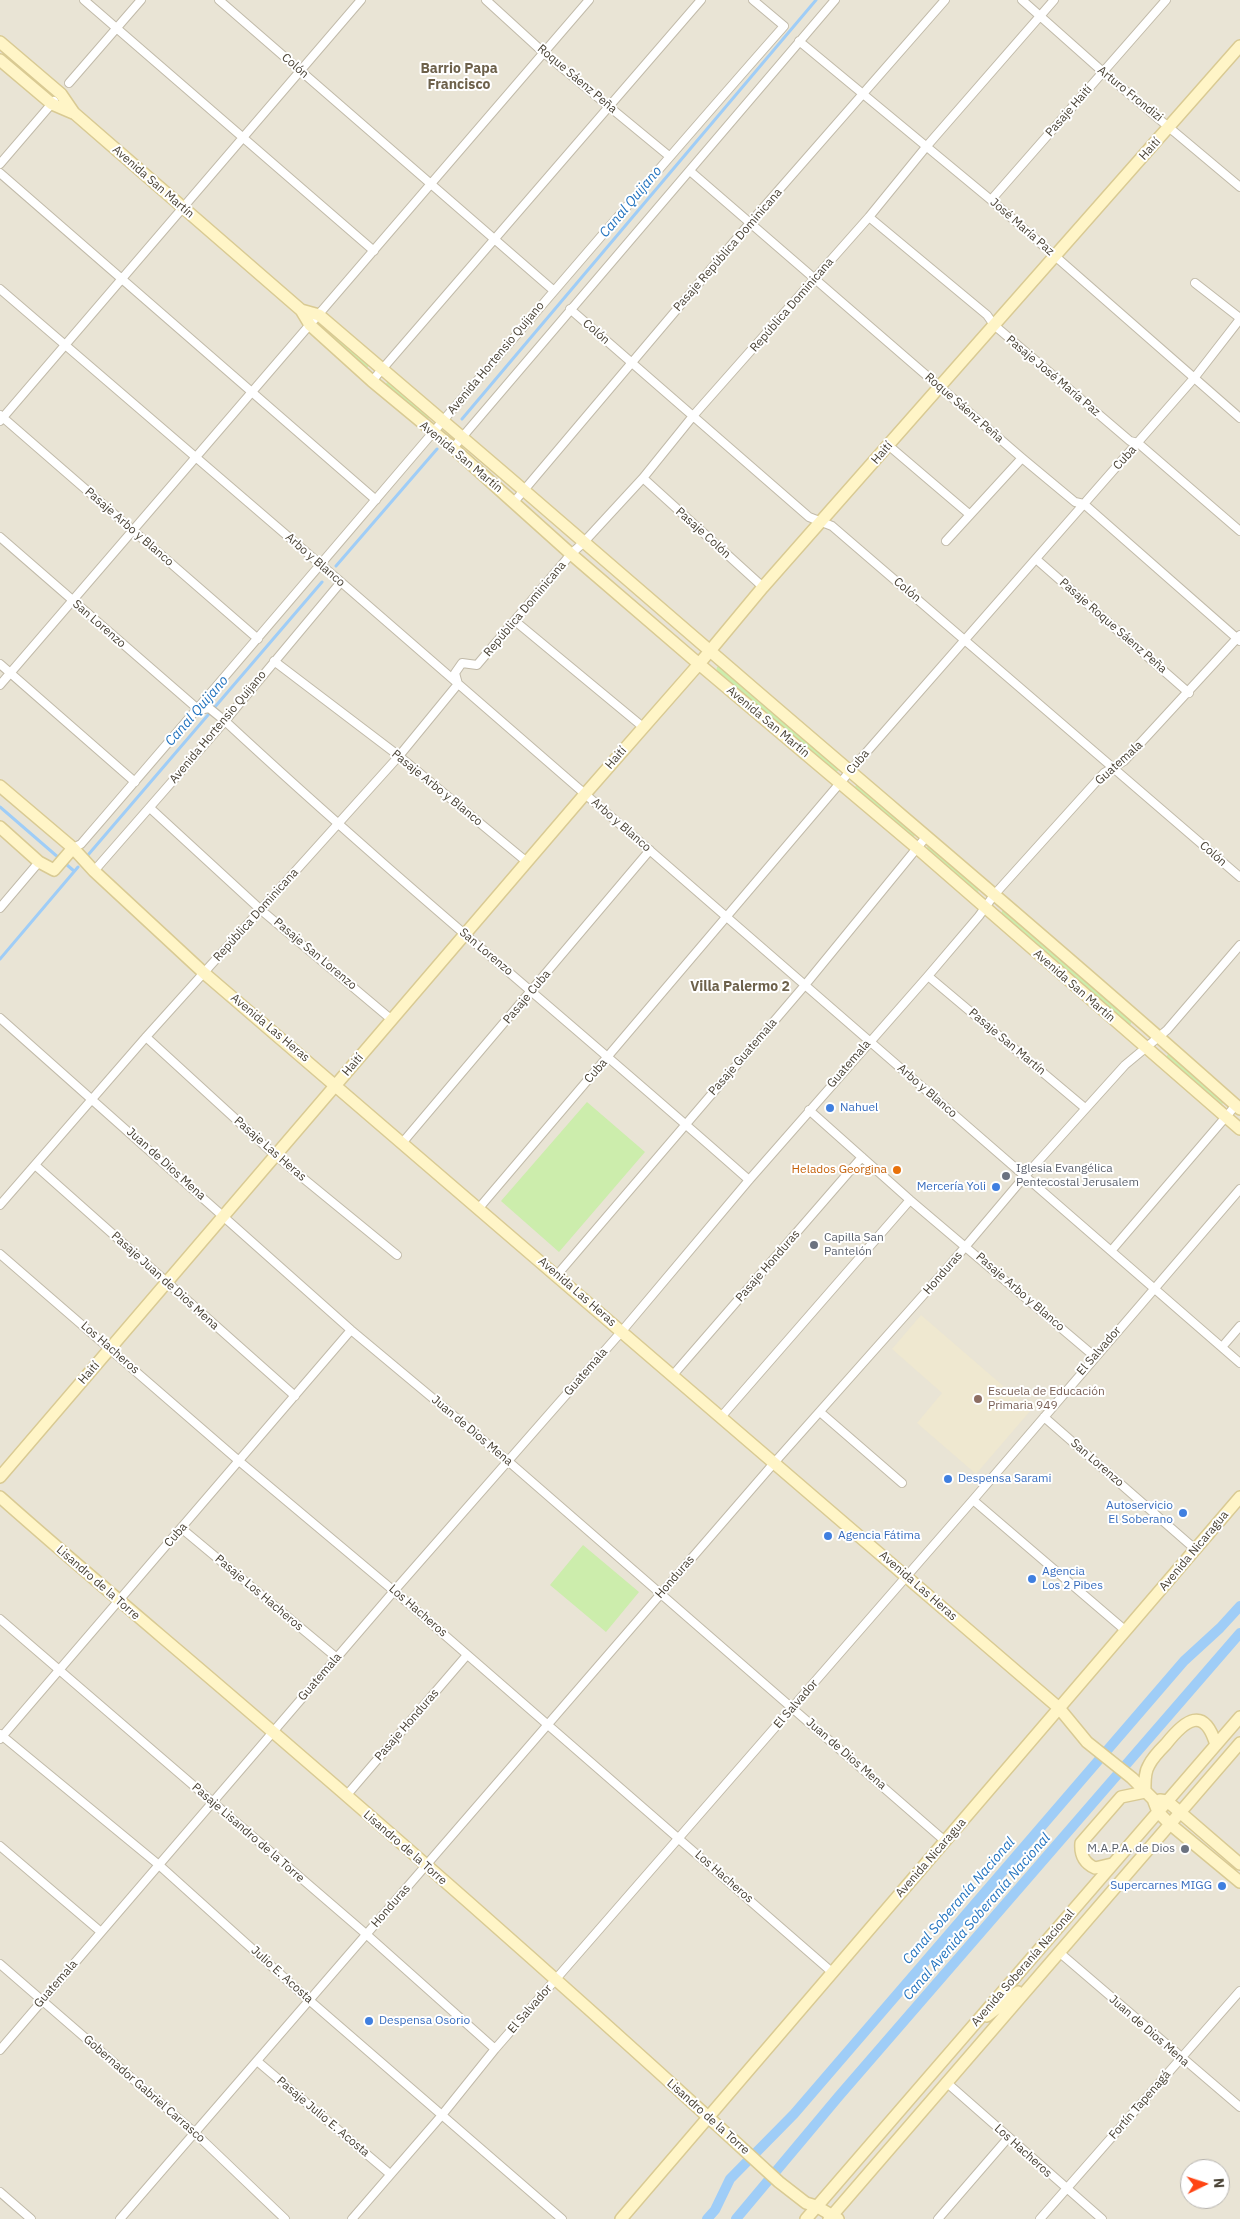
<!DOCTYPE html>
<meta charset="utf-8">
<style>
body{margin:0}
#map{position:relative;width:1240px;height:2219px;overflow:hidden;background:#f5f2e7;font-family:"IBM Plex Sans",sans-serif}
canvas{display:block}
.north{position:absolute;left:1180px;top:2159px;width:50px;height:50px;box-sizing:border-box;background:#fff;border:1px solid #b6b3ae;border-radius:50%;rotate:86deg;font-size:14px;font-weight:700;line-height:20px;text-align:center;color:#494235}
.north::after{content:'';display:block;margin:auto;width:18px;height:22px;background:#ff4514;clip-path:polygon(50% 0,100% 100%,50% 72%,0 100%)}
</style>
<div id="map">
<canvas width="1240" height="2219"></canvas>
<div class="north">N</div>
</div>
<script>
const c = document.querySelector('canvas').getContext('2d');
c.lineJoin = 'round';
function fillPath(path, color) {
  c.fillStyle = color;
  c.fill(path, 'evenodd');
}
function stroke(path, color, width, dash) {
  c.strokeStyle = color;
  c.lineWidth = width;
  c.lineCap = dash ? 'butt' : 'round';
  c.setLineDash(dash || []);
  c.stroke(path);
}
function drawText(font, color, halo, rows, align = 'center') {
  c.font = font + ' "IBM Plex Sans",sans-serif';
  c.lineWidth = 4;
  c.setLineDash([]);
  c.textBaseline = 'middle';
  c.strokeStyle = halo;
  c.fillStyle = color;
  for (const [text, x, y, turn = 0] of rows) {
    c.save();
    c.translate(x, y);
    c.rotate((+turn || 0) * Math.PI / 180);
    c.textAlign = isNaN(turn) ? turn : align;
    if (halo) c.strokeText(text, 0, 0);
    c.fillText(text, 0, 0);
    c.restore();
  }
}
const residential = new Path2D(`
 M0,0H1240V2219H0ZM1190,2169H1220V2199H1190Z`);
const education = new Path2D(`
 M921,1315L1031,1410L976,1474L917,1423L942,1393L892,1349Z`);
const green = new Path2D(`
 M327,327L370,364L366,369L323,331Z
 M389,380L431,416L426,421L385,385Z
 M717,667H720L838,766V771H834L716,672Z
 M857,784L915,833L914,838H911L856,791L855,787Z
 M928,846L979,888L978,893H974L926,850Z
 M1005,910L1131,1020V1024L1127,1025L1001,916L1002,911Z
 M1169,1052L1224,1102L1222,1104L1166,1058Z
 M587,1102L645,1152L559,1252L501,1201Z
 M583,1545L639,1592L606,1632L550,1585Z`);
const stream = new Path2D(`
 M462,419L816,0
 M336,566L437,449
 M0,807L74,871
 M88,855L322,582
 M0,959L78,867`);
const canal = new Path2D(`
 M707,2219L715,2210L730,2179L794,2114L1184,1661L1220,1628L1240,1606
 M736,2219L839,2096L1240,1633`);
const street = new Path2D(`
 M84,0L374,251
 M219,0L553,290
 M486,0L544,53L669,156
 M1022,0L1103,72L1240,187
 M799,41L991,200L1240,418
 M69,83L141,0
 M0,164L54,101
 M690,171L1022,458L1075,502L1084,504L1240,641
 M0,173L376,500
 M991,200L1166,0
 M869,217L987,315L994,325L1130,441L1138,443L1240,531
 M1195,283L1240,318
 M0,289L341,582L1240,1363
 M570,309L809,517L832,526L1240,877
 M372,381L701,0
 M0,415L258,639
 M0,421L361,0
 M888,445L969,514
 M453,448L835,0
 M643,478L763,587
 M514,502L749,224L945,0
 M0,537L199,710L209,708L225,721C395,879 575,1026 749,1180
 M946,541L1022,458
 M1036,559L1189,693
 M515,621L643,727
 M274,661L399,756L527,862
 M0,664L135,782
 M0,685L589,0
 M150,808L261,910L392,1020
 M73,848L81,844C316,572 546,296 784,26L753,0
 M94,871L225,721L341,582
 M0,908L39,862
 M928,976L1085,1108
 M0,1018L351,1330L508,1461L945,1841
 M146,1037L276,1156L397,1255
 M809,1110L910,1200L1094,1356
 M403,1142L650,850
 M35,1165L295,1396
 M0,1205L146,1037L399,756L458,684L455,673L462,663L477,665L571,554L584,542L643,478L693,416L869,217L926,147L1054,0
 M479,1208L857,763L1195,377L1240,319
 M1111,1251L1236,1105
 M0,1254L239,1461L394,1591L833,1973
 M557,1275L805,985L926,837
 M1222,1347L1240,1326
 M673,1375L862,1157
 M820,1412L902,1483
 M721,1417L910,1200
 M1044,1417L1195,1549
 M973,1500L1126,1631
 M181,1528L337,1658
 M0,1619L366,1934L495,2049
 M0,1734L159,1865L309,2000L562,2219
 M0,1739L351,1330
 M346,1796L467,1655
 M0,1846L101,1932
 M1060,1953L1240,2107
 M0,1964L195,2133L285,2219
 M0,2050L394,1591L622,1331L749,1180L928,976L979,916L994,895L1104,773L1124,761L1240,635
 M257,2061L390,2174
 M946,2082L1102,2219
 M0,2192L31,2219
 M120,2219L774,1463L949,1266L1025,1176L1125,1065L1167,1030L1240,945
 M352,2219L442,2115L495,2049L973,1500L1240,1189
 M938,2219L1008,2138
 M1040,2219L1240,1991`);
const secondary = new Path2D(`
 M0,42L61,94L74,113L301,310L310,325L372,381L453,448L571,554L699,664L917,848L1240,1129
 M0,60L52,104L73,113
 M301,310L319,315C457,432 594,551 731,669C901,816 1073,959 1240,1109
 M0,786L73,848L94,871L204,973L1059,1708L1087,1742L1132,1778L1153,1799L1158,1812L1170,1824L1240,1882
 M0,827L39,862L54,870L73,848
 M0,1477L585,794L699,664L763,587L1240,46
 M0,1497C90,1577 182,1653 273,1732C444,1879 613,2029 779,2182L806,2203L816,2206L838,2219
 M1160,1800L1167,1801L1240,1864
 M1112,1864L1095,1868C1084,1863 1080,1855 1081,1843L1121,1797L1145,1792C1145,1783 1144,1773 1149,1765C1153,1757 1160,1750 1166,1744C1185,1720 1204,1705 1216,1745
 M987,2016L1018,1992
 M621,2219L1240,1497
 M806,2219L1240,1717
 M829,2219L1240,1743`);
const markers = [
 [830,1108,5,"#3f7fe0"],
 [897,1170,5,"#e8710a"],
 [1006,1176,5,"#6b7280"],
 [996,1187,5,"#3f7fe0"],
 [814,1245,5,"#6b7280"],
 [978,1399,5,"#8d6e63"],
 [948,1479,5,"#3f7fe0"],
 [1183,1513,5,"#3f7fe0"],
 [828,1536,5,"#3f7fe0"],
 [1032,1579,5,"#3f7fe0"],
 [1185,1849,5,"#6b7280"],
 [1222,1886,5,"#3f7fe0"],
 [369,2021,5,"#3f7fe0"]
];
const streetNames = [
 ["Colón",295,66,41],
 ["Roque Sáenz Peña",577,79,40],
 ["Arturo Frondizi",1130,94,39],
 ["Pasaje Haití",1069,111,-49],
 ["Haití",1150,149,-48],
 ["Avenida San Martín",153,182,41],
 ["José María Paz",1022,227,41],
 ["Pasaje República Dominicana",728,250,-49],
 ["República Dominicana",792,305,-49],
 ["Colón",596,332,41],
 ["Avenida Hortensio Quijano",496,358,-50],
 ["Pasaje José María Paz",1053,376,40],
 ["Roque Sáenz Peña",964,408,41],
 ["Haití",882,453,-49],
 ["Avenida San Martín",461,457,40],
 ["Cuba",1125,458,-48],
 ["Pasaje Arbo y Blanco",129,527,41],
 ["Pasaje Colón",703,533,42],
 ["Arbo y Blanco",315,560,41],
 ["Colón",907,590,40],
 ["República Dominicana",525,609,-50],
 ["San Lorenzo",99,624,41],
 ["Pasaje Roque Sáenz Peña",1113,626,41],
 ["Avenida San Martín",768,722,40],
 ["Avenida Hortensio Quijano",218,727,-50],
 ["Haití",616,758,-49],
 ["Cuba",858,762,-50],
 ["Guatemala",1119,763,-42],
 ["Pasaje Arbo y Blanco",437,788,39],
 ["Arbo y Blanco",621,825,41],
 ["Colón",1213,854,41],
 ["República Dominicana",256,915,-48],
 ["San Lorenzo",486,952,40],
 ["Pasaje San Lorenzo",315,954,40],
 ["Avenida San Martín",1074,986,41],
 ["Pasaje Cuba",527,997,-50],
 ["Avenida Las Heras",270,1028,40],
 ["Pasaje San Martín",1007,1042,40],
 ["Pasaje Guatemala",743,1057,-49],
 ["Guatemala",849,1064,-49],
 ["Haití",353,1065,-50],
 ["Cuba",596,1071,-49],
 ["Arbo y Blanco",927,1091,41],
 ["Pasaje Las Heras",270,1149,41],
 ["Juan de Dios Mena",166,1164,42],
 ["Pasaje Honduras",768,1266,-49],
 ["Honduras",943,1273,-49],
 ["Pasaje Juan de Dios Mena",165,1281,42],
 ["Avenida Las Heras",577,1292,41],
 ["Pasaje Arbo y Blanco",1020,1292,41],
 ["Los Hacheros",110,1348,41],
 ["El Salvador",1099,1351,-49],
 ["Guatemala",586,1372,-49],
 ["Haití",89,1373,-49],
 ["Juan de Dios Mena",472,1431,40],
 ["San Lorenzo",1097,1463,41],
 ["Cuba",176,1535,-49],
 ["Avenida Nicaragua",1194,1551,-50],
 ["Honduras",675,1577,-49],
 ["Lisandro de la Torre",98,1583,41],
 ["Avenida Las Heras",918,1586,41],
 ["Pasaje Los Hacheros",259,1593,40],
 ["Los Hacheros",418,1611,41],
 ["Guatemala",320,1677,-49],
 ["El Salvador",796,1704,-49],
 ["Pasaje Honduras",407,1725,-49],
 ["Juan de Dios Mena",846,1754,41],
 ["Pasaje Lisandro de la Torre",248,1833,41],
 ["Lisandro de la Torre",405,1848,41],
 ["Avenida Nicaragua",931,1858,-49],
 ["Los Hacheros",724,1877,41],
 ["Honduras",391,1906,-49],
 ["Avenida Soberanía Nacional",1023,1968,-49],
 ["Julio E. Acosta",282,1975,42],
 ["Guatemala",56,1984,-49],
 ["El Salvador",530,2009,-49],
 ["Juan de Dios Mena",1149,2031,41],
 ["Gobernador Gabriel Carrasco",144,2089,41],
 ["Fortín Tapenagá",1140,2105,-49],
 ["Pasaje Julio E. Acosta",323,2117,40],
 ["Lisandro de la Torre",708,2117,42],
 ["Los Hacheros",1023,2151,42]
];
const shopNames = [
 ["Nahuel",840,1108],
 ["Mercería Yoli",986,1187,"right"],
 ["Despensa Sarami",958,1479],
 ["Autoservicio",1173,1506,"right"],
 ["El Soberano",1173,1520,"right"],
 ["Agencia Fátima",838,1536],
 ["Agencia",1042,1572],
 ["Los 2 Pibes",1042,1586],
 ["Supercarnes MIGG",1212,1886,"right"],
 ["Despensa Osorio",379,2021]
];
const worshipNames = [
 ["Iglesia Evangélica",1016,1169],
 ["Pentecostal Jerusalem",1016,1183],
 ["Capilla San",824,1238],
 ["Pantelón",824,1252],
 ["M.A.P.A. de Dios",1175,1849,"right"]
];
const foodNames = [
 ["Helados Georgina",887,1170]
];
const educationNames = [
 ["Escuela de Educación",988,1392],
 ["Primaria 949",988,1406]
];
const neighbourhoodNames = [
 ["Barrio Papa",459,69],
 ["Francisco",459,85],
 ["Villa Palermo 2",740,987]
];
const waterNames = [
 ["Canal Quijano",631,202,-50],
 ["Canal Quijano",197,711,-49],
 ["Canal Soberanía Nacional",959,1901,-49],
 ["Canal Avenida Soberanía Nacional",977,1917,-49]
];
fillPath(residential, '#e9e4d5');
fillPath(education, '#efe8d0');
fillPath(green, '#ccedac');
stroke(stream, '#9fcdf7', 3);
stroke(canal, '#9fcdf7', 10);
stroke(street, '#c1baa9', 10);
stroke(secondary, '#d9ca93', 14);
stroke(street, '#fff', 8);
stroke(secondary, '#fff5c7', 11);
for (const [x, y, r, color] of markers) {
  const dot = new Path2D();
  dot.arc(x, y, r, 0, 2 * Math.PI);
  c.fillStyle = color;
  c.fill(dot);
  stroke(dot, '#fff', 2);
}
drawText('12px', '#494235', '#fff', streetNames);
drawText('12px', '#366cbe', '#fff', shopNames, 'left');
drawText('12px', '#5b616d', '#fff', worshipNames, 'left');
drawText('12px', '#c56008', '#fff', foodNames, 'right');
drawText('12px', '#785e54', '#fff', educationNames, 'left');
drawText('bold 14px', '#6d614b', '#fff', neighbourhoodNames);
drawText('italic 14px', '#2474bf', '#fff', waterNames);
</script>
